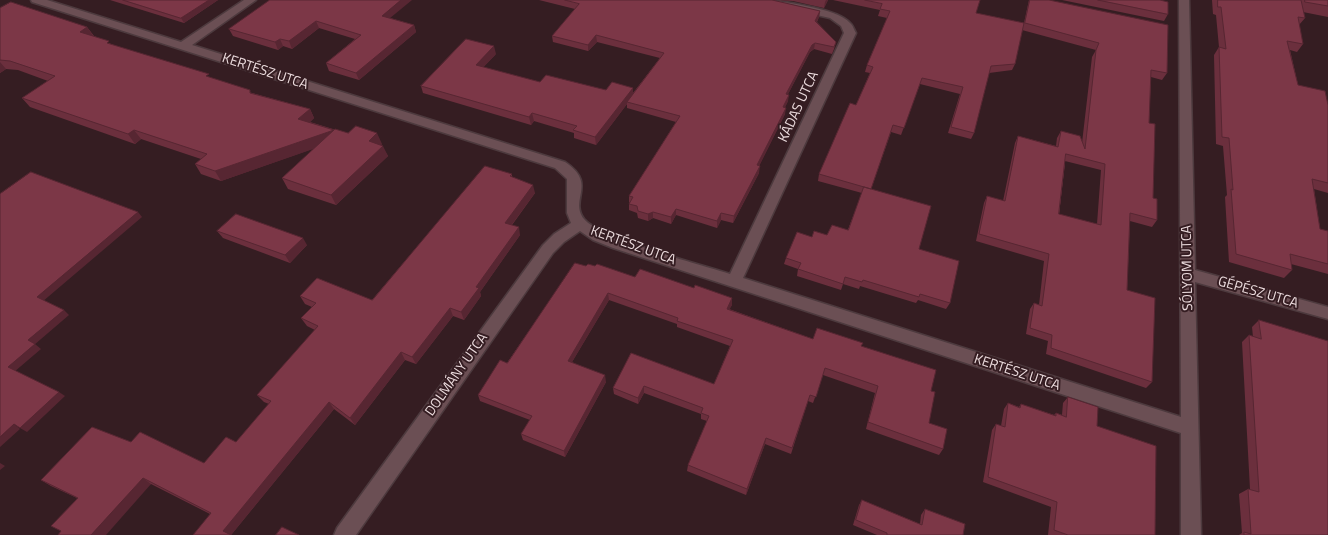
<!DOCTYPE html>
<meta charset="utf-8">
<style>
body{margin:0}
canvas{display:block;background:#351d22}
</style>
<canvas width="1328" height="535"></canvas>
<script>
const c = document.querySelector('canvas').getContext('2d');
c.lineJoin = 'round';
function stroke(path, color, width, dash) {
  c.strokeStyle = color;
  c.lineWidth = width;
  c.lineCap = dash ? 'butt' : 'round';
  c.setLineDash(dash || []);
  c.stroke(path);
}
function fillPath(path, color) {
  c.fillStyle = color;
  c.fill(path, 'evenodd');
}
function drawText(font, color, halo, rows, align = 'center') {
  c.font = font + ' "Titillium Web",sans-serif';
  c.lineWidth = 4;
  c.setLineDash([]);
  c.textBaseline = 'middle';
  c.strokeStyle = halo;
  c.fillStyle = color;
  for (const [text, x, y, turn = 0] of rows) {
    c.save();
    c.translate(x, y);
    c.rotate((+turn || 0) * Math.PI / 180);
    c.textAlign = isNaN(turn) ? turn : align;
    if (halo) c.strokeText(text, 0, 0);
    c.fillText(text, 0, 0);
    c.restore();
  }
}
const street = new Path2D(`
 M31,0H47L181,42L244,0H256L192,45L565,162C598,184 569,199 584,219C599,238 702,265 730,274L844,33L841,26L830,18L759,2L758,0C777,0 838,8 850,23C853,25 854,30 856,33L743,278L1181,417L1179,0H1189L1195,270L1328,307V319L1195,282L1201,535H1181V433L613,248L593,240L580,231L564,242L553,253L356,535H334L337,528L543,245L554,234L571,223L567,213V179L555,168L32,2Z`);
const wall = new Path2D(`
 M110,0H218L184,23Z
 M270,0L390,18L414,25L416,32L359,80L329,71L326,63L355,39L319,28L292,49L283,46L278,50L233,36L229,29Z
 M539,0H771L820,11L819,17L817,22L836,42L834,49L832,54L814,49L810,52L788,94V101L785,107V114L759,166V173L733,223L721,220L717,228L676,215L671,224L653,218L648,221L638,218L637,213L629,210V204L630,203L629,202V196L676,122L627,108V104L596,145L574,138V133L534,121L531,125L423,93L421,86L496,54L483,67L540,82L633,93L660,58L597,42L588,51L553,42L552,36L575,9Z
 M775,0H828L824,8L793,1Z
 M833,0H980L976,13L1024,23L1029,0H1049L1167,73L1162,80L1151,77L1149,123L1153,198L1157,220L1152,227L1130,221L1127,290L1152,382L1146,388L1046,354L1048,341L1026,334L1030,309L1034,303L1039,305L1044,261L976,241L984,203L987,196L1003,201L1015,143L1018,136L1056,146L1057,138L1061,131L1082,143L1092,57L1096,50L1022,30L1015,64L1012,70L989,73L974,133L971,139L948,133L960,94L920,84L901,135L891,132L871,189L919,249L950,303L946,309L918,300L916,303L860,286L859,289L843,284L841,290L797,276L798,269L784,264L786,258L812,237L827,235L848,230L862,193L818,181L819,174L856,105L870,73L865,72L867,65L887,18L878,16L880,10ZM1065,161L1101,170L1097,224L1059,214Z
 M1062,0H1160L1168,14L1164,21Z
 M1212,0H1328V17L1303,12L1305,18L1299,25L1303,44L1297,52L1290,50L1298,85L1328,105V193L1314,189L1320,229L1328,231V274L1291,264L1292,270L1284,278L1229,262L1225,197L1227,195L1223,146L1216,144L1214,55L1219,47L1216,15L1213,14Z
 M0,8L87,27L94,36L111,44L211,78L252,93L310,109L314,118L310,122L382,144L381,145L388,156L336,205L288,189L282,178L315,148L221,181L201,174L195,164L201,159L141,139L135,144L30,107L22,98L48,81L18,70L6,69L0,73Z
 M512,174V177L535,193L512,225L520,235L480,292L481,296L464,320L453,316L416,364L405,360L355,425L334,409L231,535L210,514L151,484L61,531L77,498L51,486L41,480L131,442L204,463L236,442L269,404L264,402L257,395L315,330L307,326L301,318L312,307L305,304L300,296L372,300Z
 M217,231L307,245L290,263L223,238Z
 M586,266H595L635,277L694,288L732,298V305L729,309L813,339L861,346L931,391L929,423L943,449L939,455L866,429L875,393L823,375L813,403L808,401L791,454L765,444L746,495L687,471L688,465L707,421L701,419V414L644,393L638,404L614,394L613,388L631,353L714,384L730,346L677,327V324L609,300L572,362L606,382L565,457L523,440L521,434L530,420L480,401L478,395L507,363Z
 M1259,320L1328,535H1239L1242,533L1239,494L1248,489H1250L1242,342L1249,335L1253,337L1252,327Z
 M1068,397L1097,426L1155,535H1048L1051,507L983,482L992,430L996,424L1001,426L1004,409L1008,403L1019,407L1021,404L1054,415L1056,413L1062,415L1063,403Z
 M862,500L920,524L921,515L925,509L963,535H877L853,525L859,505Z`);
const shadedWall = new Path2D(`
 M209,0H218L184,23L181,18Z
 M401,0H412L384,23L382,16Z
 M826,0H828L824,8L825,2Z
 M820,11L819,17L814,27L815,21Z
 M316,21L319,28L292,49L289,41Z
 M414,25L416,32L359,80L356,73Z
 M87,27L94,37L80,32Z
 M596,35L597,42L588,51V45Z
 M280,39L283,46L278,50L275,42Z
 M815,43L814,49L810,52L785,100L786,94L812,45Z
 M494,46L496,54L478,73L476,65Z
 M0,62L6,69L0,73Z
 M633,88V96L627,102V104L596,145L595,137Z
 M789,95L788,101L782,114L783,107Z
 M786,108L785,114L756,172L757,165Z
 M310,109L314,118L303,128L298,119Z
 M532,113L534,121L531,125L529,117Z
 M134,130L141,139L135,144L128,134Z
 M334,130L339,140L221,181L215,171Z
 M377,133L382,144L374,152L369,141Z
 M383,146L388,156L336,205L331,195Z
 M760,166L759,173L733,223L734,216Z
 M533,185L535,193L507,231L505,223Z
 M676,209V215L671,224V217Z
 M138,212L142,217L42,302L37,297Z
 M653,212V218L648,221V214Z
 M721,213V220L717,228V221Z
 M519,227L520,235L480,292L481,296L464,320L461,312L476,287Z
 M303,238L307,245L290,263L285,255Z
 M608,293L609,300L569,367L568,361Z
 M732,298V305L726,316L727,309Z
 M450,308L453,316L416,364L412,357Z
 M64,310L69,315L34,345L28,340Z
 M35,344L41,349L14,372L8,367Z
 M401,352L405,360L355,425L350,418Z
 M605,375L606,382L565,457L564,451Z
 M644,386V393L638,404V398Z
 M59,392L65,396L27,432L20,428Z
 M329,402L334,409L231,535L223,531Z
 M14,424L20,429L0,447V437Z
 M766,438L765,444L746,495L747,489Z
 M0,463L5,466L0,470Z
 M143,478L151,484L106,535H91Z`);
const building = new Path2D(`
 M123,0H209L181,18Z
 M270,0H401L382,16L414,25L356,73L326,63L361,35L316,21L289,41L280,39L275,42L229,29Z
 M565,0H772L820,11L815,21L836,42L834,47L815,43L812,45L786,94L789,95L783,107L786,108L757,165L760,166L734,216L721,213L717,221L676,209L671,217L653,212L648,214L638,211L637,206L629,204L633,197L629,196L680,116L627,102L664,53L596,35L588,45L552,36L579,4Z
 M865,0H980L976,13L1024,23L1015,64L991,66L974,133L951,127L963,87L922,78L904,128L893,125L871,189L819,174L850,103L856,105L873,67L867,65L890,11L880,9L882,4Z
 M1030,0H1049L1168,25L1167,73L1151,70L1149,123L1155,124L1153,198L1157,199V220L1130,213L1127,290L1155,298L1152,382L1051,348L1052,335L1030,328L1034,303L1042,306L1049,254L979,234L987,196L1005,201L1018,136L1058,147L1061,131L1080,136L1085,149L1096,50L1099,43L1025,23ZM1066,154L1105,164L1101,225L1059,214Z
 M1098,0H1160L1168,2V14Z
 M1218,0H1301L1305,18L1298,17L1303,44L1287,41L1298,85L1325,91L1328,105V183L1312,179L1320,229L1328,231V264L1290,254L1292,270L1236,254L1231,189L1233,190L1229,138L1222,137L1219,47L1226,49L1221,7H1218Z
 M1305,0H1328V6L1305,2Z
 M11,2L87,27L80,32L109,41L107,43L209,74L206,76L250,90V93L310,109L298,119L334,130L215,171L195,164L207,154L134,130L128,134L22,98L55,76L10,61L0,60V8Z
 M466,39L494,46L476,65L540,82L546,75L606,90L612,82L633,88L595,137L573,130L577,126L532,113L529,117L421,86Z
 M356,126L377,133L369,141L383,146L331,195L282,178L335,129L348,133Z
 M485,166L512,174L510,176L533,185L505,223L519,227L476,287L479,288L461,312L450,308L412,357L401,352L350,418L329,402L223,531L231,535H193L211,513L143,478L91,535H58L61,531L51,526L78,498L41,480L92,427L131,442L140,432L204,463L226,437L236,442L271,401L257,395L318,326L301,318L316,303L300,296L317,278L372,300Z
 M31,172L138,212L37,297L64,310L28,340L35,344L8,367L59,392L20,428L14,424L0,437V194Z
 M864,187L931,206L919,249L959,261L950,303L920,294L919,297L863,280L862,282L845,277L843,284L798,269L801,263L786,258L797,232L812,237L814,231L827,235L832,225L848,230Z
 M236,214L303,238L285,255L217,231Z
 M575,263L586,266L588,264L595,266L597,264L635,277L640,269L694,288L695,285L732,298L727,309L813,339L817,328L863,343L861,346L936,370L931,391L935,392L929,423L947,429L943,449L868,422L878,386L825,368L816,397L810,395L792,448L766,438L747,489L688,465L709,416L701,413L703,408L644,386L638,398L613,388L631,353L714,384L733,340L677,321L678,318L608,293L568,361L605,375L564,451L521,434L532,416L478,395L500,360L507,363Z
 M1259,320L1328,341V535H1244V532L1251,534L1248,489L1259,492L1249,335L1261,339Z
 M1068,397L1098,407L1097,426L1156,446L1155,535H1068L1054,530L1057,502L988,477L996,424L1005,427L1008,403L1020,408L1021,404L1056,416V413L1066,417Z
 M862,500L922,525L925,509L965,524L963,535H887V533L856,520Z
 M282,527L299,535H276Z`);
const streetNames = [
 ["KERTÉSZ UTCA",265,72,18],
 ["KÁDAS UTCA",799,107,-65],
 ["KERTÉSZ UTCA",633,246,20],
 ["SÓLYOM UTCA",1188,268,-91],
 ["GÉPÉSZ UTCA",1258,293,16],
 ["KERTÉSZ UTCA",1017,373,18],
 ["DOLMÁNY UTCA",457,375,-55]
];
stroke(street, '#4d3a3e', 3);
fillPath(street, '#6b4f54');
fillPath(wall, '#6b2f3d');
fillPath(shadedWall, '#572632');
fillPath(building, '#7c3747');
stroke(building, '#572632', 1);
drawText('14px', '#ecdcde', '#351d22', streetNames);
</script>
